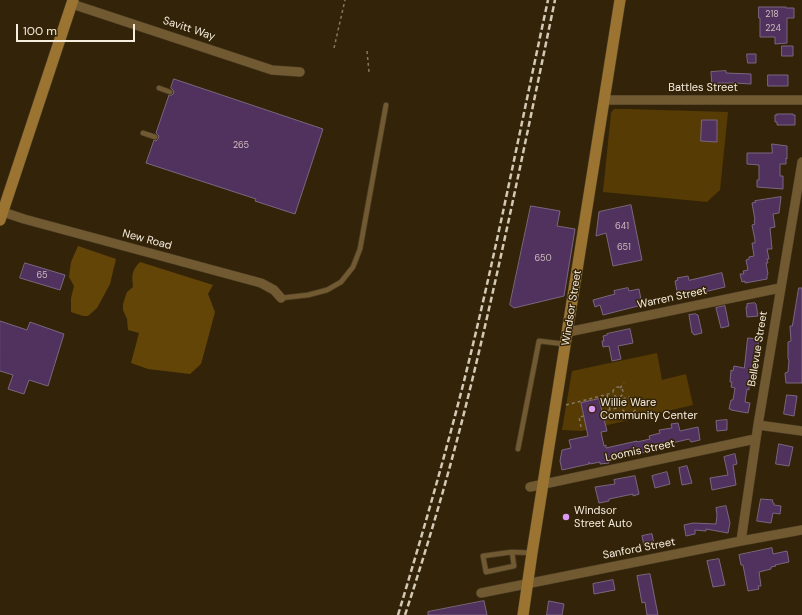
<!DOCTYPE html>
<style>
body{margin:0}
#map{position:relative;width:802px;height:615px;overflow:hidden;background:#332409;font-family:"DM Sans",sans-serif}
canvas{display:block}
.scale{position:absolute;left:16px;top:24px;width:119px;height:18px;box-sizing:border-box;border:2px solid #f7edde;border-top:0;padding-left:5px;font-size:12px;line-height:14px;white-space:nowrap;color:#f7edde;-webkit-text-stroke:3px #332409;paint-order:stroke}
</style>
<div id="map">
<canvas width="802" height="615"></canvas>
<div class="scale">100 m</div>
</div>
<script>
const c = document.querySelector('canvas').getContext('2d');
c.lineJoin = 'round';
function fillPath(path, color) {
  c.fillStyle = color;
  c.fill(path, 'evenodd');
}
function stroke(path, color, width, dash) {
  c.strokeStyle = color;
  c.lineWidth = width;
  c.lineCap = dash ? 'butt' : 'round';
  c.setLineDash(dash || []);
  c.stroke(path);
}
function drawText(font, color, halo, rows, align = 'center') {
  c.font = font + ' "DM Sans",sans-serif';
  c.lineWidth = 3;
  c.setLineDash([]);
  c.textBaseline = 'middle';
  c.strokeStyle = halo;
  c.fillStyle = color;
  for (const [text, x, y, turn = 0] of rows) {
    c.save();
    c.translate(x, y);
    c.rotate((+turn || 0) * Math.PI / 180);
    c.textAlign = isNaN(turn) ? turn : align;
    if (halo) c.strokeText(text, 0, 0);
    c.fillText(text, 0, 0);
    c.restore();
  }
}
const green = new Path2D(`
 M614,109H627L728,112L720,190L707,202L603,192L611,113Z
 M657,353L662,380L686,374L693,405L582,431L562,430L572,371Z`);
const forest = new Path2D(`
 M78,246L116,259L110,284L97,308L88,316H83L71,312V298L74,286L69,277L71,262Z
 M140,262L213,285L208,294L215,312L207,342L201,364L190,374L148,369L131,363L139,333L128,330L127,319L123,310V304L127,292L133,287C132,276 131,271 140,262Z`);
const building = new Path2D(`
 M759,7H786V8H794V18H787V43L775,44V37H760V18H759Z
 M782,46H793V56H782Z
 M747,54H756V63H748Z
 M726,71V73L751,74V84L734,83H718V85L712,86L711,72Z
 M768,75H788V86H768Z
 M174,79L323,129L295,214L255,201L256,199L146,163L154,140L156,141L158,139L159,136L156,133L169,95H172L174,93L173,90L171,88Z
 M777,114H793V115H795V125H777V122H775V115H777Z
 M702,120H717V142L701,141Z
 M772,144L787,146V159L786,158V164H780V176H783V189L757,187V180H759V165L747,164V153H772Z
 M781,197L779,213L773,214L775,227L770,228L772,249H767L769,259H767L768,263H766L768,274L767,275V279L745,283V281L742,282L740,274H744L743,271L748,270L746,260L749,259V257L754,256L752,243H755V240L752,225L755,224L754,221L755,220L752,203L756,202L755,201Z
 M631,205L642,260L613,266L606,233L596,236L599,212Z
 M531,206L560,211L557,226L575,229L564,296L514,308L510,305Z
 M25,263L65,275L60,290L20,278Z
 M722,273L725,287L700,293V291L688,294V296L679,298L678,296L675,281L678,280L677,278L688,276L689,280Z
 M628,288L629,291L639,289L642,305L603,315L600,305L595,307L593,300L615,294L614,291Z
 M799,288H802V383H786L785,373L788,372L789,360L788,359V342L791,341L790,326H792Z
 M755,303L756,304L758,316L747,317L746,307H747V304Z
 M725,306L729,326L721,328L716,308Z
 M696,314L697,315H698L702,333L694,335L693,333H692L689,315Z
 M0,321L27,330L30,322L64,334L48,386L29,380L24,394L8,389L13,375L0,371Z
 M630,329L633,343L618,346L621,359L612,361L609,346L603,347L602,341H604L603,336L607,335V334Z
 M748,338L759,339L756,359H754L751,383L750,385H749V390L747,389L745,402L750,403L748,413L731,410V409H729L731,400H733L735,388L731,387L732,382H730L731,370L733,371L734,366L744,368Z
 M787,395L797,396L794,416L784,414Z
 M599,399L607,431L601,432L604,446L606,445V448L637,441V442L650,439L649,436L660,433L659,430L672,428L671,424L678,423L680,431L698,427L700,440L691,442L689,439L668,444L669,447L608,460L609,463L600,464V462L590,464L589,462V464L562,470L560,461L562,450L571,448L569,440L588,436L581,403Z
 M727,420V430L717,431L716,421Z
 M779,444L793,447L789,466L776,464Z
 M735,454L737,464L733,465L736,485L712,490L710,478L728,475L724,457Z
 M687,466L692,483L682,485L679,468Z
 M667,472L670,484L655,488L652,476Z
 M635,476L639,494L633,496V494L609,499V501L599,503L595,487L615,484L614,480Z
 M761,499L773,500L772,502L774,503V505L781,506L780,514L773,513L771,523L757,521Z
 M726,506L730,523L728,533L706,529V531L695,530V534L686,536L684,525L693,523L716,524L717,515L716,508Z
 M652,534L654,544L644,546L642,536Z
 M772,548L773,554L787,551L789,562L775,565L776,566L771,567V569L759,572L761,586H758L759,589L748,591L743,565H741L739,555Z
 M719,559L725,585L713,587L707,561Z
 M650,574L658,615H647L645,602L642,603L637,576Z
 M613,580L615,590L594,594L593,584Z
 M484,601L487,615H428V612Z
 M549,601L564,604L562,615H547Z`);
const path = new Path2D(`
 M334,48L345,0
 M367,51L369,72
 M613 392a5 5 0 1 1 10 0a5 5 0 1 1-10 0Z
 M620,388L624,383
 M607,395L610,410
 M621 405a8 8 0 1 1 16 0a8 8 0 1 1-16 0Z
 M566,405L612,393
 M602,412L620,407
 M581,427L579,417L584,416`);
const service = new Path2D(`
 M159,88L170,92
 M143,133L155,137
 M281,298L308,295L327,290L341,282L353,267L360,249L386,105
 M518,449L539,341L564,344
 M512,552L514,566L486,572L483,556L512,552L532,553`);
const minor = new Path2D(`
 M72,4L272,70L300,72
 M604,100H802
 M3,212L24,219L261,283L274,290L281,298
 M568,332L780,288
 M758,425L802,431
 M530,487L755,439
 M741,541L758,425L802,162
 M481,593L741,541L802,530`);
const secondary = new Path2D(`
 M0,220L73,0
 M523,615L532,553L620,0`);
const rail = new Path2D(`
 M398,615C421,539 443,463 463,385C495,258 520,129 548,0
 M405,615C430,539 452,463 471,385C502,258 528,129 555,0`);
const markers = [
 [592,409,4,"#db99f5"],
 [566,517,4,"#db99f5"]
];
const numberNames = [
 ["218",772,15],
 ["224",773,29],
 ["265",241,146],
 ["641",622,227],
 ["651",624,248],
 ["650",543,259],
 ["65",42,276]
];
const streetNames = [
 ["Savitt Way",189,29,18],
 ["Battles Street",703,88],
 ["New Road",147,240,15],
 ["Warren Street",672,298,-12],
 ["Windsor Street",572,308,-81],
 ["Bellevue Street",758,349,-81],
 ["Loomis Street",640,451,-12],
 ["Sanford Street",639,549,-11]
];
const poiNames = [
 ["Willie Ware",600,403],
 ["Community Center",600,416],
 ["Windsor",574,511],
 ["Street Auto",574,524]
];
fillPath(green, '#573b04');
fillPath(forest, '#644508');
fillPath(building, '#51315d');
stroke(building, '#796781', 1);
stroke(service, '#4e4027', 6);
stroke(minor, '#4e4027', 10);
stroke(secondary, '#4e4027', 12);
stroke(path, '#857862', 1.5, [3, 3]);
stroke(service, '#715932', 4.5);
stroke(minor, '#715932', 9);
stroke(secondary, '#9b7431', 11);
stroke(rail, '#d3c9b7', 2.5, [6, 3]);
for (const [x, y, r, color] of markers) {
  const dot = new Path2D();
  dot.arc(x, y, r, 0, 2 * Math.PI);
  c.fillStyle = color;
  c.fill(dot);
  stroke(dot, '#332409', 1.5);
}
drawText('9px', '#cebebe', null, numberNames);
drawText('11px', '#f7edde', '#332409', streetNames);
drawText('11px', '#f7edde', '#332409', poiNames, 'left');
</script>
